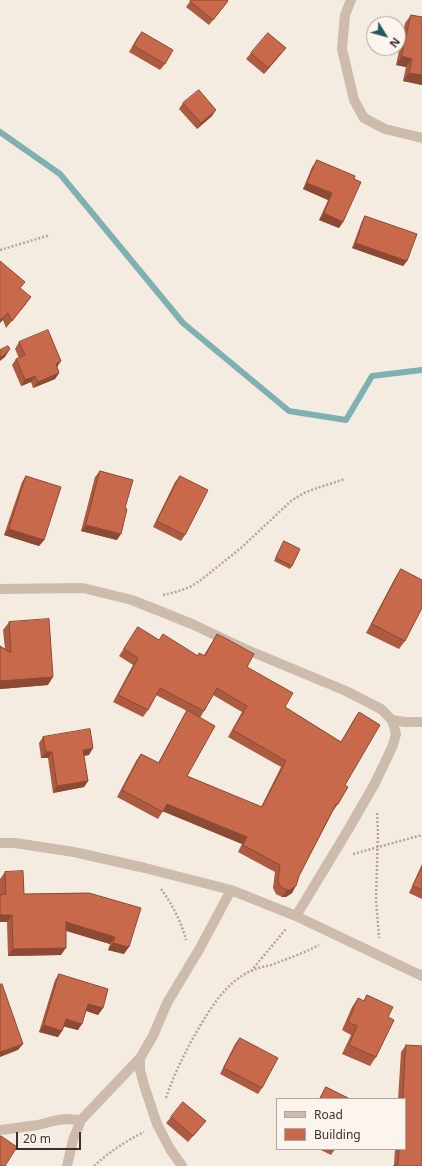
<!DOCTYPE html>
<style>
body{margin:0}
#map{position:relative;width:422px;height:1166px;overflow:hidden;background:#f4ebe1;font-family:"Noto Sans",sans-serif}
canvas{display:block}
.legend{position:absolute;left:276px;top:1098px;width:130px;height:52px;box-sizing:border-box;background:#fbf5ee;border:1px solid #aea6a0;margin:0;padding:5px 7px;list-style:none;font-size:12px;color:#3b302b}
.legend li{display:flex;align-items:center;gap:8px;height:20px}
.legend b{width:20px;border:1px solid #aea6a0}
.north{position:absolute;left:366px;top:16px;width:40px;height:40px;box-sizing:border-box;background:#fbf5ee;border:1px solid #aea6a0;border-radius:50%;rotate:127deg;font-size:11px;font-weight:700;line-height:16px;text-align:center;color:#3b302b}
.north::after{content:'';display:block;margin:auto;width:14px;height:18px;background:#1f5a5e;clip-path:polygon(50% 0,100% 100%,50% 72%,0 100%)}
.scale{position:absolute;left:16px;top:1132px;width:65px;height:18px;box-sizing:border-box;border:2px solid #3b302b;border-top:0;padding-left:5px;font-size:12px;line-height:14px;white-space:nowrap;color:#3b302b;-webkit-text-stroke:3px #fbf5ee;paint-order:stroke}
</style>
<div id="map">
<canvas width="422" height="1166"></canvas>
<ul class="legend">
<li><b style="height:5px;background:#cdbbac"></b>Road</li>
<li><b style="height:11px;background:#c8694b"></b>Building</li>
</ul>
<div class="north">N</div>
<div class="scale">20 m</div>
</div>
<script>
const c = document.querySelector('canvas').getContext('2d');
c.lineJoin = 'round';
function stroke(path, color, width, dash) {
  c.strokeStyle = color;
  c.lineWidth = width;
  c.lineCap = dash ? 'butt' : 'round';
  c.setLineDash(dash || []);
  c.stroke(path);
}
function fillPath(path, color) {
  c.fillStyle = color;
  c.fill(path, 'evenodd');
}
const stream = new Path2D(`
 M0,132L60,174L183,323L289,411L346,420L372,376L422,370`);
const path = new Path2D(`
 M0,250L50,235
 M163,595L176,592L190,587L201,580L242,547L291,501L304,493L317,488L345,479
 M377,813L378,832L376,899L379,938
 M353,854L422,835
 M161,889C172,904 181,921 186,940
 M251,971L286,929
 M166,1098C175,1071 188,1046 203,1021C214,1003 226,985 245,974C253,969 262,967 271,965C287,959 304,953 319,945
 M94,1166C109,1152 126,1141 144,1132`);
const street = new Path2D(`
 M351,0L345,15L342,49L354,100L364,118L385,129L422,138
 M0,589L83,588L132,600L192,624L245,649L346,691L381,709L392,720L396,734L393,745L388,756L374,785L348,830L296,916
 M392,720L405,722H422
 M0,843H15L74,852L145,868L231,890L296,916L422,976
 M140,1058V1070L144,1085L157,1124L170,1149L182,1166
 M0,1130L38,1125L53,1121L66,1119L81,1120
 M67,1166L73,1140L81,1120L140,1058L153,1036L167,1003L200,948L231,890`);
const wall = new Path2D(`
 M191,0L228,1L209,25L186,7Z
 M411,15L422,17V85L403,81L406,67L396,65L405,23Z
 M142,32L165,64L160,70L129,52L137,38Z
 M251,53L281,54L264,74L246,59Z
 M183,103L212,116L197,129L179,109Z
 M317,160L354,179L343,222L339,228L319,220L328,200L303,189L312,167Z
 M365,216L407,261L403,266L352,248L362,221Z
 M20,288L26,304L6,328L3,320Z
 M19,342L61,361L57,367L59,373L55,379L33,388L31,382L21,386L12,365L16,359L19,358L15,349Z
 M100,471L117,540L81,531L95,477Z
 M26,476L44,540L39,546L4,535L22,482Z
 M180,476L185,535L181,541L153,527L175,482Z
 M284,541L292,566L290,569L274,561Z
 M401,569L405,641L399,649L366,633L395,578Z
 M9,622L48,685L0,689V646L5,649L3,630Z
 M138,627L159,640L197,655H204L217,634L247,667L285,707L341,742L354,719L359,712L345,785L338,804L333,811L299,876L292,893L286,897H282L276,894L273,888L275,872L238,852L242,844L163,811L158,819L117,797L136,761L141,754L158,763L183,717L187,711L156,695L148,710L143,717L113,702L133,665L119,656ZM213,695L242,712L228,737L281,767L261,807L187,776L200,718L204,711Z
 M43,737L89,755L84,756L88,781L84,787L53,793L48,758H41L39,743Z
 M422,864V899L409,893Z
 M5,872L24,894L89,893L124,954L108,950L110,944L66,931L61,955L8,956L7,922L0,895V879Z
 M59,974L103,1008L98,1015L86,1011L78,1030L64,1026L62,1031L58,1037L39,1032L55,980Z
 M367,995L388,1017L376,1057L370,1066L342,1054L351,1035L342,1030L352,1007L358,998L363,1001Z
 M240,1038L262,1088L258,1094L220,1074L235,1044Z
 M406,1045L422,1166H393L394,1165L395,1149H405V1099H398L401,1052Z
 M326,1087L350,1099H319L322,1094Z
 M171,1117L201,1127L188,1142L166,1123Z
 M319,1149H335L331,1155Z`);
const shadedWall = new Path2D(`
 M286,48L281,54L264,74L268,68Z
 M402,56L412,59L406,67L396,65Z
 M409,73L422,75V85L403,81Z
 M216,110L212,116L197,129L201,123Z
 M307,183L332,193L328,200L303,189Z
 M324,213L343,222L339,228L319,220Z
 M356,243L407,261L403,266L352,248Z
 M8,313L3,320L0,323V320Z
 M10,349L5,357L0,361V358Z
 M61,361L57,367L56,364Z
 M59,373L55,379L33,388L38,382Z
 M35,376L31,382L21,386L25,380Z
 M86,525L121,534L117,540L81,531Z
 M9,529L44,540L39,546L4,535Z
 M53,677L48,685L0,689V681Z
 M93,748L89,755L79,756L83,750Z
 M46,752H52L48,758H41Z
 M88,781L84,787L53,793L57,786Z
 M167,804L247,837L242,844L162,811Z
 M296,886L292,893L286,897H282L287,890Z
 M0,915H12L7,922H0Z
 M66,922L115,937L110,944L61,929Z
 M113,943L129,947L124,954L108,950Z
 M66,948L61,955L8,956L13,949Z
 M88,1004L103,1008L98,1015L84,1010Z
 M66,1019L82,1024L78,1030L61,1026Z
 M44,1025L62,1031L58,1037L39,1032Z
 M23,1044L18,1050L0,1057V1052Z`);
const building = new Path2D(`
 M191,0H227L228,1L213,20L190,1Z
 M411,15L422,17V75L409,73L412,59L402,56Z
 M142,32L173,50L165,64L134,46Z
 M268,33L286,48L268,68L251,53Z
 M199,90L216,110L201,123L183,103Z
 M317,160L355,176L354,179L361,182L343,222L324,213L332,193L307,183Z
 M365,216L417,234L407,261L356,243Z
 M0,261L25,282L20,288L31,297L12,321L8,313L0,320Z
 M48,330L61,361L56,364L59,373L38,382L35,376L25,380L16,359L25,355L19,342Z
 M8,346L10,349L0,358V350Z
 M100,471L133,480L125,508L127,509L121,534L86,525Z
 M26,476L61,487L44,540L9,529Z
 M180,476L208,490L185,535L157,521Z
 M284,541L300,549L292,566L276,558Z
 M401,569L422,580V608L405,641L372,624Z
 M49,619L53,677L0,681V646L11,653L9,622Z
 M138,627L159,640L163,634L198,656L199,653L205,656L217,634L227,639L254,654L247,667L293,693L285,707L341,742L359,712L380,725L345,785L348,787L338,804H336L299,876L296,886L290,890H287L281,887L278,881L280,865L243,845L247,837L167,804L163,812L122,790L141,754L159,763L187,710L215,726L187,776L262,807L286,761L233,730L247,706L217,688L204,711L160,688L148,710L118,695L138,658L124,649Z
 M90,729L93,748L83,750L88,781L57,786L52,752H46L43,737Z
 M422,867V890L413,886Z
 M23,871L24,894L89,893L141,908L129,947L113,943L115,937L66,922V948L13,949L12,915H0V895L6,894L5,872Z
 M59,974L108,989L103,1008L88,1004L82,1024L66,1019L62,1031L44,1025Z
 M2,984L23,1044L0,1052V985Z
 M367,995L393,1007L388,1017L394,1020L376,1057L349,1045L357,1026L348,1022L358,998L364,1001Z
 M240,1038L278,1058L262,1088L224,1068Z
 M406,1045L422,1046V1166H394V1165H398L399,1149H405V1099H403Z
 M326,1087L350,1099H320Z
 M183,1102L206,1121L193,1136L171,1117Z
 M1,1136L17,1147L5,1166H0V1138Z`);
stroke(stream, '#7fb0b2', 6);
stroke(path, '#b9a596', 2.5, [2, 2]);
stroke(street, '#cdbbac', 10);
fillPath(wall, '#ac5a40');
fillPath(shadedWall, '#8c4a34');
fillPath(building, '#c8694b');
stroke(building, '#8c4a34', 1);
</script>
